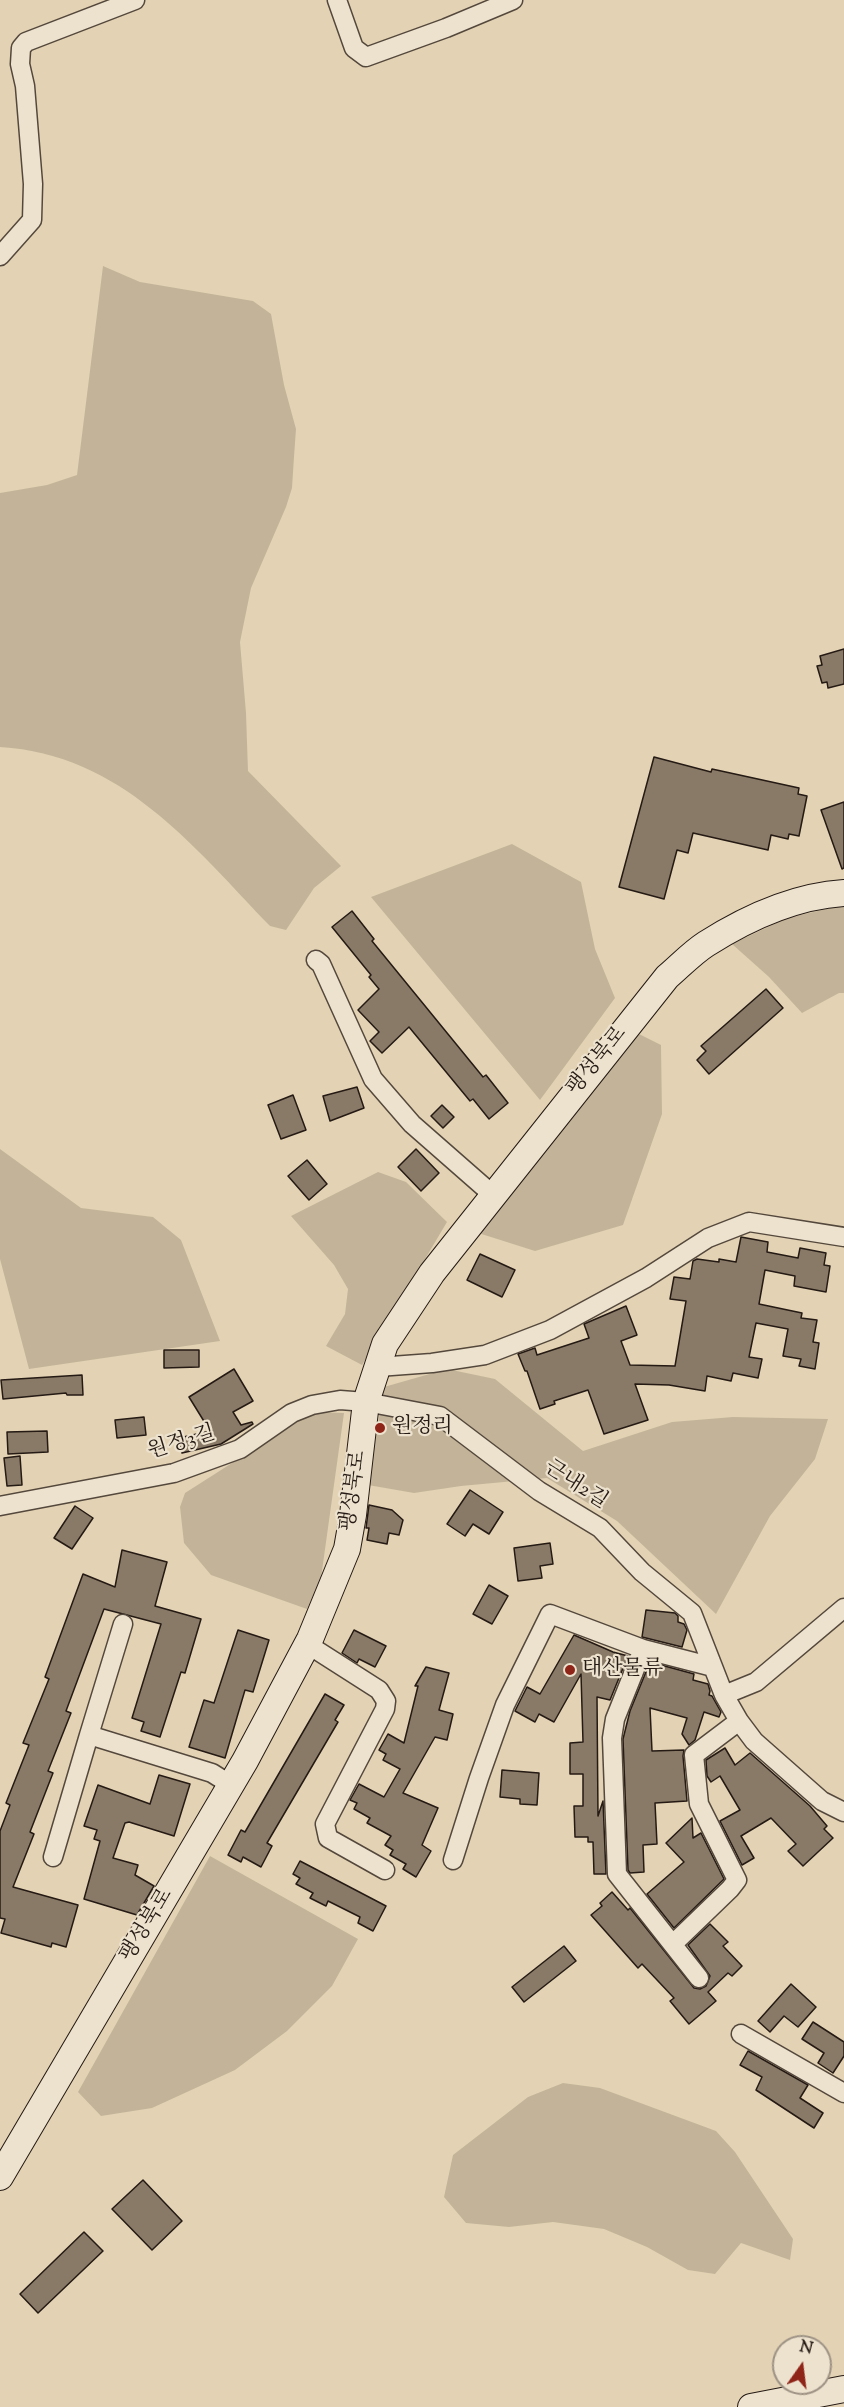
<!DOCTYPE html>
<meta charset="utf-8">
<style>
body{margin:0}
#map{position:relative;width:844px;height:2407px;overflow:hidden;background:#e3d3b4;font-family:"Sorts Mill Goudy",serif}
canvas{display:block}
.north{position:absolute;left:772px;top:2335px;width:60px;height:60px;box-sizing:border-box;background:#ede2ce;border:2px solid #9d9284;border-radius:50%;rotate:14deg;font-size:16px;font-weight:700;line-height:24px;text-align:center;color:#251a14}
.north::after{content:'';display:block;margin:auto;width:21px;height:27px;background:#8f2418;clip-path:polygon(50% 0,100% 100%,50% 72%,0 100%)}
</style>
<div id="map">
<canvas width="844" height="2407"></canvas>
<div class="north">N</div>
</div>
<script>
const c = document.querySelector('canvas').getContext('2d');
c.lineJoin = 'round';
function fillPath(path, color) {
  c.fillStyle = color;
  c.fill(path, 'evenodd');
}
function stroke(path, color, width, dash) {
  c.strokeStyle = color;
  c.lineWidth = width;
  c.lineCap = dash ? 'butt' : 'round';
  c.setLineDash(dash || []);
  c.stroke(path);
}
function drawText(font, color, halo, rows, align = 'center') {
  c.font = font + ' "Sorts Mill Goudy","Noto Serif KR",serif';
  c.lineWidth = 4.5;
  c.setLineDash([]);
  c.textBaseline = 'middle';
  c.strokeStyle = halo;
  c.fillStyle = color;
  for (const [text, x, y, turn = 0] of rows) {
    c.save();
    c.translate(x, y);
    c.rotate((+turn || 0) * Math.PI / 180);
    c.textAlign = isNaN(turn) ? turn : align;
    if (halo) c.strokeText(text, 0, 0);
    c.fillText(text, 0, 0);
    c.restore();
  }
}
const green = new Path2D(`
 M103,266L140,282L253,301L271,314L284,385L296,429L294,457L292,488L286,507L251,588L240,642L246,713L248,771L341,866L314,888L286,930L270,926C193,846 121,754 0,747V493L47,485L77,475Z
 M512,844L581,882L595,949L615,998L540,1100L371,897Z
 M844,905V993H839L802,1013L769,977L732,944L787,918Z
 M631,1030L661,1045L662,1114L623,1225L535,1251L472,1231Z
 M0,1149L81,1208L153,1217L181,1240L220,1341L29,1369L0,1259Z
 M378,1172L406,1182L447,1222L362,1365L326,1346L345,1314L348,1289L334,1265L291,1216Z
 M447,1369L495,1379L583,1451L672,1422L733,1417L828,1419L815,1459L770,1516L716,1614L617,1521L547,1478L461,1486L414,1493L368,1485L384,1387Z
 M312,1412L344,1413L321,1578L307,1609L211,1575L184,1543L180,1507L185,1493Z
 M210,1856L358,1939L332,1986L287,2031L235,2070L152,2108L101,2116L78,2092Z
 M563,2083L600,2088L716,2131L735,2152L793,2239L790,2260L741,2243L715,2274L688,2270L647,2247L604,2229L553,2222L509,2227L466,2223L444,2197L453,2155L528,2097Z`);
const building = new Path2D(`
 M844,649V684L828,688L827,682L822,683L817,666L822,665L820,656Z
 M654,757L711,772L712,769L799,788L798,794L807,796L799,836L789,834L788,839L771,835L768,850L693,833L688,853L677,850L664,899L619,887Z
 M844,802V868L842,869L821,810Z
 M352,911L374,939L372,941L452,1039L483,1077L486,1075L508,1103L489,1119L473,1099L470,1101L409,1027L382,1053L370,1041L379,1032L358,1010L379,989L369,977L371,975L332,927Z
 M766,989L783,1008L709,1074L697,1060L706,1051L701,1046Z
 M357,1087L364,1108L330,1121L323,1096Z
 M293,1095L306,1130L281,1139L268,1105Z
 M442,1105L454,1117L443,1128L431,1116Z
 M416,1149L439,1173L421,1191L398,1167Z
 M307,1160L327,1184L309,1200L288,1176Z
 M741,1237L768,1242L767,1252L798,1258L800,1248L826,1253L824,1265L830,1266L826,1292L794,1286L795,1276L765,1270L759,1304L802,1313L801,1318L817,1320L813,1342L819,1343L815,1369L799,1366L801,1359L783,1356L788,1329L756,1323L749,1357L762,1359L758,1378L733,1373L731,1381L707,1376L705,1391L669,1385L635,1384L648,1420L604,1434L588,1390L554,1401L555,1404L540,1409L527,1371H525L518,1354L535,1348L537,1355L589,1338L584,1324L626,1306L637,1335L621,1341L630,1365L675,1366L686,1301L670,1299L674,1277L690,1279L693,1261L697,1259L719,1262V1259L736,1262Z
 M480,1254L515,1270L502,1297L467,1280Z
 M164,1350H199V1367L164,1368Z
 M234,1369L253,1401L233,1412L241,1425L252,1422L253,1424L221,1444L182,1453L179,1438L210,1431L189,1397Z
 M82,1375L83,1395H67L66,1393L3,1399L1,1380Z
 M144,1417L146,1435L117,1438L115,1420Z
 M47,1431L48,1452L8,1454L7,1432Z
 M20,1456L22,1485L7,1486L4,1458Z
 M470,1490L503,1512L489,1534L473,1524L465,1536L447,1524Z
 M369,1505L392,1510L403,1520L399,1535L389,1533L387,1544L367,1540L369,1528H366Z
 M75,1506L93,1518L72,1549L54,1538Z
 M550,1543L553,1564L540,1566L542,1578L518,1581L514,1548Z
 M122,1550L167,1562L155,1606L201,1619L185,1673L181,1672L160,1737L141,1731L144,1722L132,1718L161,1624L104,1609L66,1711L71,1713L48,1771L53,1773L30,1832L34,1834L13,1887L78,1905L66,1947L52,1943L51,1947L1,1933L5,1919L0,1918V1831L10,1805L6,1803L29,1745L23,1743L49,1679L45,1677L83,1574L115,1587Z
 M489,1585L508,1596L492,1624L473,1614Z
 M646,1610L675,1613L678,1616V1622L684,1624L687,1630L682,1647L642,1637Z
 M238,1630L269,1640L253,1692L245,1690L225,1758L189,1747L204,1700L214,1703Z
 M354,1630L386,1646L375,1667L359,1659L357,1663L342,1653Z
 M574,1635L613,1652L628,1656L610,1700L597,1697L598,1816L603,1801L606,1874H594L593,1842H588V1837H575L574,1806H583V1774H570V1743L583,1742L581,1674L554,1722L539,1714L535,1722L515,1711L527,1687L540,1694Z
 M650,1662L694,1674L693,1680L708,1684L710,1691L709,1695L712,1696L721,1712L719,1717L704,1712L695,1740L689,1745L682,1734L687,1718L650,1708L652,1751L684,1750L683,1756L687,1801L655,1803L657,1844L643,1845L644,1872L630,1873L628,1870L623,1739L630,1711Z
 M426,1667L449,1673L439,1710L453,1714L447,1740L435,1737L403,1793L438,1808L422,1845L431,1851L416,1877L403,1869L406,1864L390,1855L393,1850L385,1845L391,1836L367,1823L370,1818L354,1809L357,1803L350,1800L359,1784L384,1797L400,1769L383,1760L386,1754L379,1750L388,1734L404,1743L418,1686H415Z
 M325,1694L344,1705L335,1720L338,1722L267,1843L272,1846L261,1867L243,1857L241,1862L228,1855L241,1830L245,1832Z
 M725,1748L735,1765L750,1753L810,1806L827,1826L824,1829L833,1838L803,1866L788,1851L796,1844L771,1818L741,1836L754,1858L742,1865L720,1821L740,1810L720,1776L711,1782L707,1776L706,1760Z
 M502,1770L539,1773L537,1805L520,1804V1799L500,1797Z
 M159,1775L190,1784L174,1836L129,1822L125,1823L113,1858L138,1865L135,1875L154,1886L137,1915L84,1899L100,1841L94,1839L97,1830L84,1826L98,1785L150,1804Z
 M692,1818L693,1838L701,1833L724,1879L674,1928L647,1894L684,1862L666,1843Z
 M300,1861L386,1906L373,1931L358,1923L360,1917L328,1901L326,1906L310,1898L313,1893L296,1884L300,1878L293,1874Z
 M612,1892L628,1910L630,1908L694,1988L700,1989L706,1986L710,1976L688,1945L710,1924L728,1942L723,1946L742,1966L732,1976L728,1973L708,1992L716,2001L689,2024L670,2001L674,1998L642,1964L638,1968L591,1915L602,1906L600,1903Z
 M564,1946L576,1961L524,2002L512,1987Z
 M791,1984L816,2007L798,2027L784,2016L770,2032L758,2021Z
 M813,2022L844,2042V2056L833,2073L818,2063L824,2053L802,2039Z
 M748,2051L808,2085L800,2098L823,2113L814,2128L756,2090L762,2077L740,2065Z
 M143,2180L182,2221L152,2250L112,2209Z
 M84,2232L103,2251L38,2313L20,2294Z`);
const street = new Path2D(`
 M337,0L354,48L366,57L446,28L513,0
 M0,256L32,220L33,184L25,86L20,64L21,48L26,42L135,0
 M316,960L321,964L373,1079L412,1124L493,1195
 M378,1367L432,1363L485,1355L550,1330L646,1278L708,1238L749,1222L844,1237
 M0,1506L174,1473L240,1449L292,1413L312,1405L340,1400L366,1402L440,1416L539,1491L600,1528L642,1572L692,1613L724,1695L756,1682L844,1608
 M307,1644L379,1690L386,1701L385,1709L325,1824L328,1838L385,1870
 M643,1649L615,1719L612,1738L617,1874L699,1978
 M724,1695L739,1721L754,1741L822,1801L844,1812
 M89,1735L123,1624
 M53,1857L89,1735L212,1773L231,1785
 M453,1860L479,1778L505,1705L550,1614L643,1649L713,1667
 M673,1944L730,1889L737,1880L699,1804L694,1755L739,1721
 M741,2034L844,2093`);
const secondary = new Path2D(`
 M0,2177L245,1761L310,1639L347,1549L353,1515L366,1402L385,1344L432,1273L667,977C680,966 692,953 706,944C747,918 796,896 844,893
 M751,2407L844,2389`);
const markers = [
 [380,1428,6,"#8f2418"],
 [570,1670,6,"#8f2418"]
];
const streetNames = [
 ["팽성북로",598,1062,-51],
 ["원정3길",182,1444,-17],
 ["근내2길",575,1486,33],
 ["팽성북로",355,1491,-82],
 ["팽성북로",148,1926,-59]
];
const poiNames = [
 ["원정리",392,1428],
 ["태산물류",582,1670]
];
fillPath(green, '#c3b499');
fillPath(building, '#887a67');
stroke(building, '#251a14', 1.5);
stroke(street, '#54483c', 21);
stroke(secondary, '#251a14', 28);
stroke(street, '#ede2ce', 18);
stroke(secondary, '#ede2ce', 26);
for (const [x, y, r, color] of markers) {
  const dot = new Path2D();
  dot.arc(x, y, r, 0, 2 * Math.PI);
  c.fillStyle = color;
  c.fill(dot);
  stroke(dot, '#ede2ce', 2);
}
drawText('21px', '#251a14', '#ede2ce', streetNames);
drawText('21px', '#251a14', '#ede2ce', poiNames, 'left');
</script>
